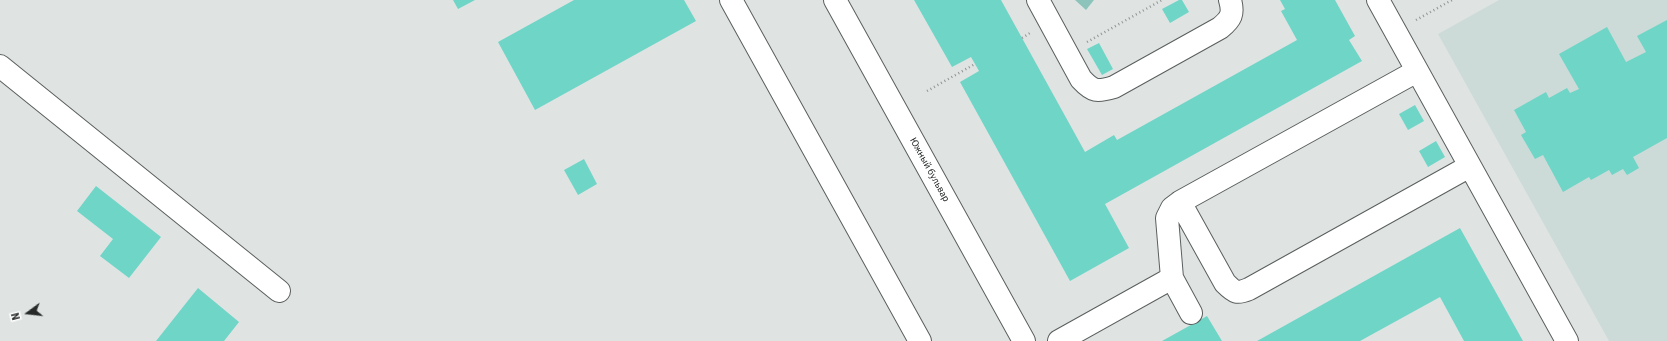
<!DOCTYPE html>
<meta charset="utf-8">
<style>
body{margin:0}
#map{position:relative;width:1667px;height:341px;overflow:hidden;background:#dfe4e3;font-family:"Source Sans 3",sans-serif}
canvas{display:block}
.north{position:absolute;left:8px;top:293px;width:40px;height:40px;-webkit-text-stroke:3px #fff;paint-order:stroke;rotate:255deg;font-size:11px;font-weight:700;line-height:16px;text-align:center;color:#272a29}
.north::after{content:'';display:block;margin:auto;width:14px;height:18px;background:#272a29;clip-path:polygon(50% 0,100% 100%,50% 72%,0 100%)}
</style>
<div id="map">
<canvas width="1667" height="341"></canvas>
<div class="north">N</div>
</div>
<script>
const c = document.querySelector('canvas').getContext('2d');
c.lineJoin = 'round';
function fillPath(path, color) {
  c.fillStyle = color;
  c.fill(path, 'evenodd');
}
function stroke(path, color, width, dash) {
  c.strokeStyle = color;
  c.lineWidth = width;
  c.lineCap = dash ? 'butt' : 'round';
  c.setLineDash(dash || []);
  c.stroke(path);
}
function drawText(font, color, halo, rows, align = 'center') {
  c.font = font + ' "Source Sans 3",sans-serif';
  c.lineWidth = 3;
  c.setLineDash([]);
  c.textBaseline = 'middle';
  c.strokeStyle = halo;
  c.fillStyle = color;
  for (const [text, x, y, turn = 0] of rows) {
    c.save();
    c.translate(x, y);
    c.rotate((+turn || 0) * Math.PI / 180);
    c.textAlign = isNaN(turn) ? turn : align;
    if (halo) c.strokeText(text, 0, 0);
    c.fillText(text, 0, 0);
    c.restore();
  }
}
const built = new Path2D(`
 M1499,0H1667V341H1609L1438,34Z`);
const green = new Path2D(`
 M1075,0H1094L1086,10Z`);
const building = new Path2D(`
 M453,0H475L458,9Z
 M574,0H684L696,21L535,110L498,42Z
 M914,0H1001L1085,152L1114,135L1117,140L1297,40L1281,11L1285,9L1280,0H1335L1355,36L1349,40L1362,61L1105,204L1129,248L1070,281L960,82L979,71L971,57L952,67Z
 M1179,0H1182L1189,12L1170,23L1162,9Z
 M1667,20V138L1633,157L1639,168L1627,175L1623,169L1612,175L1609,170L1591,180L1589,177L1563,192L1543,155L1535,159L1521,135L1526,132L1514,110L1546,92L1549,98L1567,88L1570,93L1579,89L1559,54L1607,27L1626,62L1646,52L1637,36Z
 M1099,43L1113,69L1102,75L1087,49Z
 M1415,105L1424,121L1408,130L1399,114Z
 M1436,141L1445,157L1428,167L1419,151Z
 M584,159L597,184L578,195L564,170Z
 M96,186L161,237L129,278L100,256L113,239L77,211Z
 M1460,228L1523,341H1464L1440,297L1360,341H1257Z
 M198,288L239,322L224,341H156Z
 M1207,316L1222,341H1162Z`);
const path = new Path2D(`
 M1416,20L1452,0
 M1022,38L1030,33
 M1087,42L1162,0
 M927,91L975,64`);
const minor = new Path2D(`
 M731,0L920,341
 M835,0L1024,341
 M1038,0L1081,79C1093,92 1097,92 1114,87L1220,28C1231,19 1234,14 1230,0
 M1378,0L1567,341
 M0,66L279,291
 M1180,202L1225,283C1235,293 1237,294 1249,289L1470,166
 M1172,278L1191,313
 M1059,341L1172,278L1167,218L1172,208L1180,202L1417,71`);
const streetNames = [
 ["Южный бульвар",929,170,61]
];
fillPath(built, '#ccdbd8');
fillPath(green, '#8cc4bb');
fillPath(building, '#6fd5c7');
stroke(minor, '#5a5e5e', 24);
stroke(path, '#919594', 2.5, [1, 3]);
stroke(minor, '#fff', 22);
drawText('10px', '#272a29', '#fff', streetNames);
</script>
